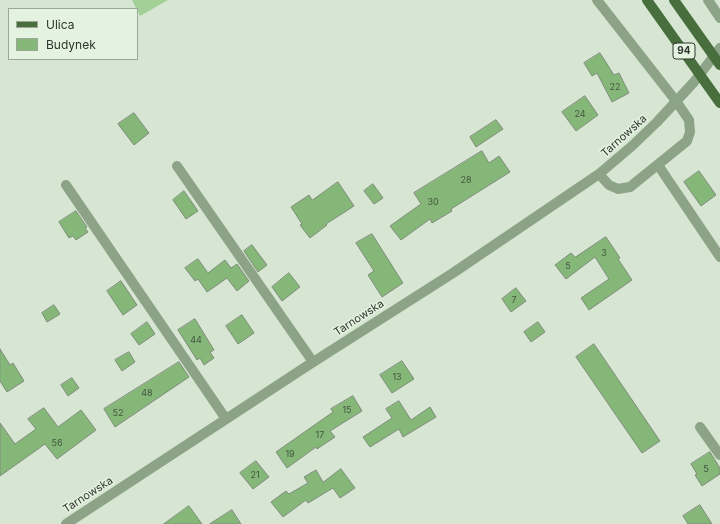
<!DOCTYPE html>
<style>
body{margin:0}
#map{position:relative;width:720px;height:524px;overflow:hidden;background:#d7e5d3;font-family:Inter,sans-serif}
canvas{display:block}
.legend{position:absolute;left:8px;top:8px;width:130px;height:52px;box-sizing:border-box;background:#e4f2e0;border:1px solid #9ca699;margin:0;padding:5px 7px;list-style:none;font-size:12px;color:#30352e}
.legend li{display:flex;align-items:center;gap:8px;height:20px}
.legend b{width:20px;border:1px solid #9ca699}
</style>
<div id="map">
<canvas width="720" height="524"></canvas>
<ul class="legend">
<li><b style="height:5px;background:#476e3c"></b>Ulica</li>
<li><b style="height:11px;background:#85b778"></b>Budynek</li>
</ul>
</div>
<script>
const c = document.querySelector('canvas').getContext('2d');
c.lineJoin = 'round';
function fillPath(path, color) {
  c.fillStyle = color;
  c.fill(path, 'evenodd');
}
function stroke(path, color, width, dash) {
  c.strokeStyle = color;
  c.lineWidth = width;
  c.lineCap = dash ? 'butt' : 'round';
  c.setLineDash(dash || []);
  c.stroke(path);
}
function drawText(font, color, halo, rows, align = 'center') {
  c.font = font + ' Inter,sans-serif';
  c.lineWidth = 3;
  c.setLineDash([]);
  c.textBaseline = 'middle';
  c.strokeStyle = halo;
  c.fillStyle = color;
  for (const [text, x, y, turn = 0] of rows) {
    c.save();
    c.translate(x, y);
    c.rotate((+turn || 0) * Math.PI / 180);
    c.textAlign = isNaN(turn) ? turn : align;
    if (halo) c.strokeText(text, 0, 0);
    c.fillText(text, 0, 0);
    c.restore();
  }
}
const green = new Path2D(`
 M132,0H168L140,16Z`);
const building = new Path2D(`
 M600,53L614,75L619,73L629,93L612,102L597,73L592,76L584,63Z
 M585,96L598,115L576,131L562,112Z
 M134,113L149,133L134,145L118,124Z
 M496,120L503,129L476,147L470,137Z
 M482,151L489,163L499,156L510,172L451,209L452,211L432,223L430,219L401,240L390,226L421,204L414,193Z
 M699,171L716,195L701,206L684,182Z
 M338,182L354,206L326,224L327,225L310,238L300,225L302,224L291,207L309,195L312,200Z
 M373,184L383,198L374,204L364,191Z
 M184,191L198,211L186,219L173,200Z
 M76,211L87,227L85,228L88,232L76,240L73,236L69,238L59,222Z
 M372,234L403,283L382,297L368,275L374,271L356,243Z
 M606,237L620,258L618,259L632,280L589,310L581,298L609,279L595,257L566,279L555,265L571,253L575,257Z
 M252,245L267,265L258,272L244,251Z
 M198,259L208,273L225,260L231,268L237,264L249,281L237,291L227,278L207,292L198,279L195,281L185,268Z
 M289,273L300,287L282,301L272,287Z
 M121,281L137,305L123,315L107,291Z
 M516,288L526,301L511,312L502,299Z
 M54,305L60,314L47,322L42,313Z
 M242,315L254,333L238,344L226,326Z
 M195,319L214,350L210,352L214,358L204,365L200,358L197,360L178,330Z
 M147,322L155,334L139,345L131,334Z
 M538,322L545,332L531,342L524,332Z
 M594,344L660,441L642,453L576,357Z
 M0,349L10,365L13,363L24,381L7,392L0,381Z
 M129,352L135,362L122,371L115,360Z
 M402,361L414,379L392,393L380,375Z
 M179,362L189,377L115,427L104,409Z
 M72,378L79,388L68,396L61,385Z
 M353,396L362,411L330,431L335,437L317,449L316,447L287,468L276,452L333,412L331,409Z
 M399,401L411,420L430,407L436,417L403,437L399,429L370,447L363,437L392,418L386,409Z
 M44,408L58,427L81,410L96,430L57,459L45,444L0,476V423L15,444L36,429L28,419Z
 M710,452L720,468V474L702,486L695,475L697,474L691,464Z
 M256,461L269,477L253,489L240,473Z
 M341,469L355,488L340,498L333,488L308,503L306,500L283,517L271,502L286,491L289,494L308,483L304,477L316,470L323,482Z
 M700,505L712,524H688L683,516Z
 M189,506L202,524H164Z
 M232,510L241,524H210Z`);
const minor = new Path2D(`
 M597,0L676,101L689,120L690,132L687,141L630,187L618,189L609,185L599,174
 M708,0L720,18
 M658,165L720,257
 M177,166L313,362
 M66,185L226,419
 M700,427L720,455
 M66,524L307,366L453,273L599,174L632,146L657,122L694,82L720,48`);
const major = new Path2D(`
 M647,0L720,103
 M674,0L720,65`);
const numberNames = [
 ["22",615,87],
 ["24",580,114],
 ["28",466,180],
 ["30",433,202],
 ["3",604,253],
 ["5",568,266],
 ["7",514,300],
 ["44",196,340],
 ["13",397,377],
 ["48",147,393],
 ["15",347,410],
 ["52",118,413],
 ["17",320,435],
 ["56",57,443],
 ["19",290,454],
 ["5",706,469],
 ["21",255,475]
];
const shields = [
 [684,51,22]
];
const shieldNames = [
 ["94",684,51]
];
const streetNames = [
 ["Tarnowska",624,136,-42],
 ["Tarnowska",359,318,-33],
 ["Tarnowska",88,495,-33]
];
fillPath(green, '#a3d097');
fillPath(building, '#85b778');
stroke(building, '#7f8c7c', 1);
stroke(minor, '#8da387', 10);
stroke(major, '#476e3c', 10);
drawText('9px', '#455640', null, numberNames);
for (const [x, y, w] of shields) {
  const box = new Path2D();
  box.roundRect(x - w / 2, y - 8, w, 16, 3);
  c.fillStyle = '#e4f2e0';
  c.fill(box);
  stroke(box, '#30352e', 1);
}
drawText('bold 10px', '#30352e', null, shieldNames);
drawText('11px', '#30352e', '#e4f2e0', streetNames);
</script>
